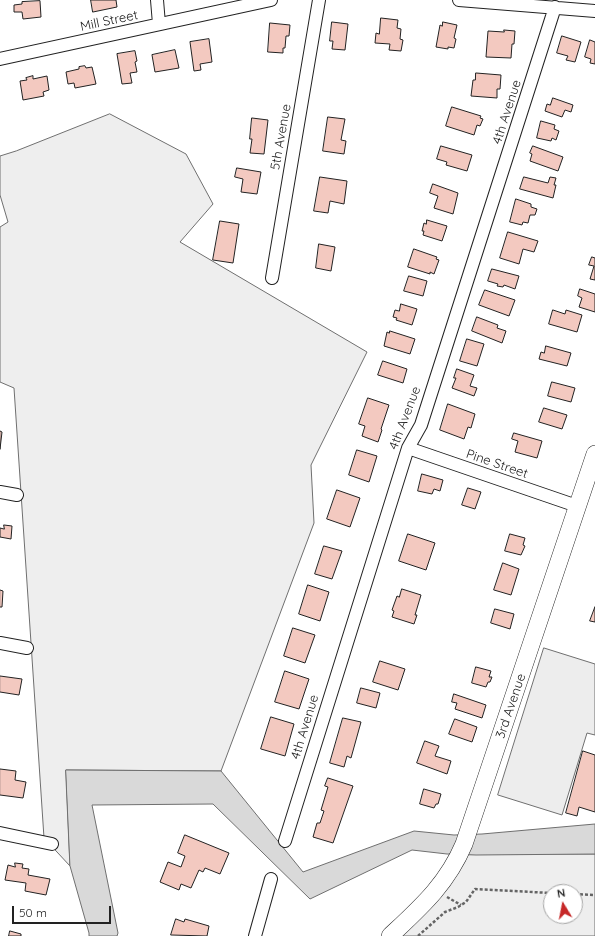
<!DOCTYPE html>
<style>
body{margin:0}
#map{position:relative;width:595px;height:936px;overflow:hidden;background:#fff;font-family:Quicksand,sans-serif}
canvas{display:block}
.north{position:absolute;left:543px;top:884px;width:40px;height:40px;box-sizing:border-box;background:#fff;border:1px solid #a7a7a7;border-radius:50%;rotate:350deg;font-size:11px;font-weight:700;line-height:16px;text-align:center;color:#222}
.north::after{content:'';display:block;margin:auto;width:14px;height:18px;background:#c62828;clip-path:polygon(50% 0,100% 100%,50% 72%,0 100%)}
.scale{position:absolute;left:12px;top:906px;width:99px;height:18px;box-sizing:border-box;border:2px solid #222;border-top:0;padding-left:5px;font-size:12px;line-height:14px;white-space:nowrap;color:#222;-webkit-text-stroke:3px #fff;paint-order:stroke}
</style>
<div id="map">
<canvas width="595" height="936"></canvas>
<div class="north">N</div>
<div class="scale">50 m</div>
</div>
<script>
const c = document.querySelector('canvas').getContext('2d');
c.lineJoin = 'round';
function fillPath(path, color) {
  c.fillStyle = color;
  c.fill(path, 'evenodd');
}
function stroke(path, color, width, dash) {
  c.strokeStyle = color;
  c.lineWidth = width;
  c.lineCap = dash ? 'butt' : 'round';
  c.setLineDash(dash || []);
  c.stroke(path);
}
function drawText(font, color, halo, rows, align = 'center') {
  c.font = font + ' Quicksand,sans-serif';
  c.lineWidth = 3;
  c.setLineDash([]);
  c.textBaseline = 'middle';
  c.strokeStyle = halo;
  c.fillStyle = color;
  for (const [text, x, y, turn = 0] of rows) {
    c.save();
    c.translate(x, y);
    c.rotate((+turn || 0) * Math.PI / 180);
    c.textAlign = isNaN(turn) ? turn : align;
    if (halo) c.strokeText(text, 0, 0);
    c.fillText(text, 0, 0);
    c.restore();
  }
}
const green = new Path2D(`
 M110,114L186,154L213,204L180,242L367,352L311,465L314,523L221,771L66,770L70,866L44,838L14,388L0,382V227L8,222L0,195V156L16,151Z
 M492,854H595V936H390L459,855ZM551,892H575V916H551Z`);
const parking = new Path2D(`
 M544,648L595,664V735L587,733L562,815L498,795Z`);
const water = new Path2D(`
 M66,770L221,771L303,872L414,831L454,835L482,834L595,824V854L476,855L447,854L412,850L310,899L213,804L92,805L118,933L117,936H89V933L70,866Z`);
const building = new Path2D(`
 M91,0H116L117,7L93,12Z
 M40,1L41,17L23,19L22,12H14V5L22,4V2Z
 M381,18L398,20L397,28L401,29L400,39L403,40L401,51L389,50L390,44L375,43L376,33L379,34Z
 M332,22L348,24L345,50L332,49L333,41H330Z
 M443,22L457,25L454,38L456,39L454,48L448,47V49L436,47L440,25L442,26Z
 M270,23L290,25L289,36H286L285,48H283V53L268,52Z
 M504,30L515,31L514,44H512L511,58L486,57L488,31L504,32Z
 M562,36L581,42L575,62L566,60L568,56L557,53Z
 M209,39L212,62L200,64L201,70L194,71L190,42Z
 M590,40L595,42V64L590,63L591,59L585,57Z
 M175,50L179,68L155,72L152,55Z
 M135,51L137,61L135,62L137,72L130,73L132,83L122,84L117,54Z
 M85,66L86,68L92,67L96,84L75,88L74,83L68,84L66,72L79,69V67Z
 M476,73L501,75L500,89H497V98L471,96L473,80H475Z
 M33,76V79L47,76L49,90L43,92L44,96L23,100L20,81L27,80L26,78Z
 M553,98L573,105L571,112L565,110L562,117L545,111L547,104L550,105Z
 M452,107L481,116L480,118L483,119L480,126L477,125L474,135L446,126Z
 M328,117L345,119L341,140L346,141L344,154L323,151Z
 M252,118L268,120L264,154L250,153L252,139H250Z
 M541,121L555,125L554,129L559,131L556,140L552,138L551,141L537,138Z
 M441,146L472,155L467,171L446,165L447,162L437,159Z
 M533,146L563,157L558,171L530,161L532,154L530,153Z
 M237,168L261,172L257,194L241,192L243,179L235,177Z
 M320,177L347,181L344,204L330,201L328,213L314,211Z
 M524,177L548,183L550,177L556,178L554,185H556L553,198L520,189Z
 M433,184L458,193L453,214L434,208L438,196L430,193Z
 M516,199L531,204V207L537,209L535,215H530L528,223L523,222L522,225L510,222Z
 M427,220L447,226L442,241L423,235L424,231H422L424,223L426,224Z
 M220,221L239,224L233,263L213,260Z
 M508,232L538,241L534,252L523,249L519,264L500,258Z
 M319,244L335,247L331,271L316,268Z
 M414,249L437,257L436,259L439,260L434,274L430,272V274L408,267Z
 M592,257L595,258V280L590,279L594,266L589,265Z
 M492,269L519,276L515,289L504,285L503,287L497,286L498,284L488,281Z
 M409,276L427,281L423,296L404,291Z
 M580,289L595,294V312L579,307L582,298L578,296Z
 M485,290L515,300L509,316L479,305Z
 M401,304L417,309L412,325L396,320L397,318L393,317L395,310L399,311Z
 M553,310L565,314L566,310L582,315L577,332L549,324Z
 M477,317L498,325L497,328L506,331L502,343L472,331Z
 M390,331L415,339L410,354L384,346L387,332L389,333Z
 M467,339L484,344L477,366L460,361Z
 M546,346L571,353L567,366L539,359L541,352L544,353Z
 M383,361L407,369L403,383L378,375Z
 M457,369L474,375L470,386L477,388L474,396L452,388L456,378H454Z
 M552,382L575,388L571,402L548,396Z
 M368,398L389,405L381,429L382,430L378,442L362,436L365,426L359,424Z
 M448,404L475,414L471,428L468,427L464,439L440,430Z
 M544,408L567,415L562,429L539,422Z
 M0,431L2,432L0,449Z
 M514,433L542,441L537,458L515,452L518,441L512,439Z
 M357,450L377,456L369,482L349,475Z
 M422,474L443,480L440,491L434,489L432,494L418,491Z
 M468,488L481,492L475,509L462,505Z
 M337,490L360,498L350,527L327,519Z
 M4,525L12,526L11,539L0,537V528L4,529Z
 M408,534L435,543L426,570L399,561Z
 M510,534L525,538L523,545L525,546L521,555L505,551Z
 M324,546L342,551L332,579L315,574Z
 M503,563L519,569L511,595L494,590Z
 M308,585L329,592L320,621L299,614Z
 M402,589L421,595L415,615H417L414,624L392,617L394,611L392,610L397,596L399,597Z
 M0,590L3,591L2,607H0Z
 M595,607V622L590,621Z
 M495,609L514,614L510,629L491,623Z
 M293,628L315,635L305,663L284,656Z
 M380,661L405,669L398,690L373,682Z
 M476,667L491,671L489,677H492L490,682H488L486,687L472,683Z
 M285,671L309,679L299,709L275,702Z
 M0,676L22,679L19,695L0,692Z
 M361,688L380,693L376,708L357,703Z
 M454,694L486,705L482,718L455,709L457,703L452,702Z
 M271,717L294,724L285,756L261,749Z
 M343,718L361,722L351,758L347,756L344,767L330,763Z
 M455,719L477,727L472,742L449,734Z
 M425,741L439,746L435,756L451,761L447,774L417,763Z
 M583,751L595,755V812L579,807L577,816L566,813Z
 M0,769L16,771L15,780L26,782L23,798L0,795Z
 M328,778L353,786L333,843L313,837L317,823H320L324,811L321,810L328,787L325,786Z
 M424,789L441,794L438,804H436L434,808L420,804Z
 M185,835L229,853L220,874L205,868L203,872L199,870L191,888L181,884L179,890L160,882L168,862L181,867L185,856L178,853Z
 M15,863L23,864L22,868L29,869L28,875L50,879L46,895L25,891L26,883L5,880L8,865L15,867Z
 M176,919L184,922L185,919L209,926L207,936L171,935Z
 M10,931L21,934V936H9Z`);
const path = new Path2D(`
 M575,894L595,895
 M447,897L461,905
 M418,936L445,912L458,907L466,902L475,889L551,893`);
const minor = new Path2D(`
 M157,0L159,24
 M459,0L595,11
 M0,59L271,0
 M272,278L319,0
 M408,448L577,506
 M0,492L17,495
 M0,643L27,648
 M0,833L52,844
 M285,841L408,448L421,425L555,7
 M255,936L271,879`);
const secondary = new Path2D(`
 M390,936C421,907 447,884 464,844L595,454`);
const streetNames = [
 ["Mill Street",109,21,-12],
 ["4th Avenue",507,112,-72],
 ["5th Avenue",281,137,-80],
 ["4th Avenue",405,418,-69],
 ["Pine Street",497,464,19],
 ["3rd Avenue",511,706,-71],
 ["4th Avenue",305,727,-73]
];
fillPath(green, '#eee');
stroke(green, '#6f6f6f', 1);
fillPath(parking, '#ededed');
stroke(parking, '#6f6f6f', 1);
fillPath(water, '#d9d9d9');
stroke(water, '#6f6f6f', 1);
fillPath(building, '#f3c9c0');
stroke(building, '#222', 1);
stroke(minor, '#222', 14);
stroke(secondary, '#222', 18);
stroke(path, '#646464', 2.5, [3, 2]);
stroke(minor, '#fff', 12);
stroke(secondary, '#fff', 17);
drawText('13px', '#222', '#fff', streetNames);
</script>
